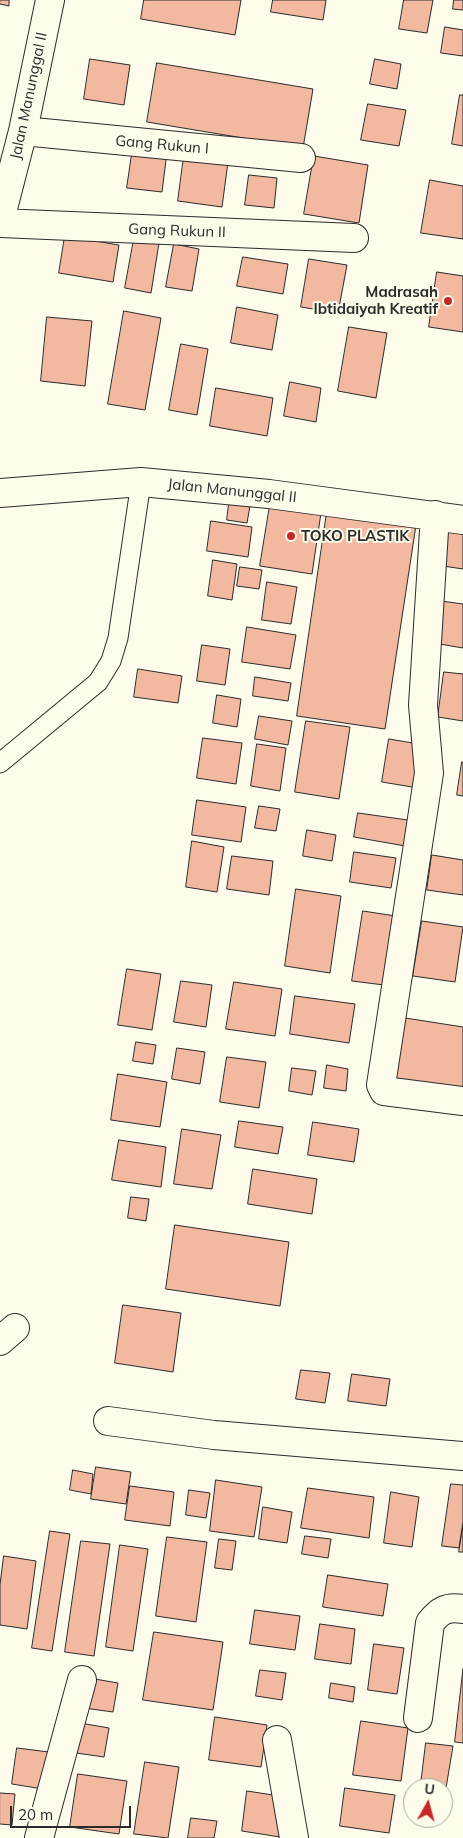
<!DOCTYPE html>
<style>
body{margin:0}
#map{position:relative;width:463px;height:1838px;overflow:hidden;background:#fdfbea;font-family:Mulish,sans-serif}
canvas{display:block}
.north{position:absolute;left:403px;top:1778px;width:50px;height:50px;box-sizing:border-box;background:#fdfbea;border:1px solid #a9a89e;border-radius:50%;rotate:7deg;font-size:14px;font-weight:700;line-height:20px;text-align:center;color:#2b2b2b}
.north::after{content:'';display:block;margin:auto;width:18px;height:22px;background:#c62828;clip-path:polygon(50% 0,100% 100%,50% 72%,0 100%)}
.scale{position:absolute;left:10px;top:1806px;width:121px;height:22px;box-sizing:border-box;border:2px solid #2b2b2b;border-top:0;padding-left:6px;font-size:15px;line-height:18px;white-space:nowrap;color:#2b2b2b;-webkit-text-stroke:4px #fdfbea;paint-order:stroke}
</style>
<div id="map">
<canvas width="463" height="1838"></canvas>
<div class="north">U</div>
<div class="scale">20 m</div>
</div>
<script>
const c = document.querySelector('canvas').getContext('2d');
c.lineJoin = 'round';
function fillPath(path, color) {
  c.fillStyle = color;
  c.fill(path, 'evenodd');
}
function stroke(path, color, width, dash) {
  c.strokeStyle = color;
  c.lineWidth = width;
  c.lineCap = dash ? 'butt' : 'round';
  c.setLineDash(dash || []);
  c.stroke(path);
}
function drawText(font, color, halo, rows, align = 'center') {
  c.font = font + ' Mulish,sans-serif';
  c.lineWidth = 4;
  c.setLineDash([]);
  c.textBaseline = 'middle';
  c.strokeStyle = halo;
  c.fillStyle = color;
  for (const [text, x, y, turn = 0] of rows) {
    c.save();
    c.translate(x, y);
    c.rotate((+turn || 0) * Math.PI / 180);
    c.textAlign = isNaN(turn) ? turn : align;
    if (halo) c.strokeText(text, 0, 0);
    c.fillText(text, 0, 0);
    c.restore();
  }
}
const building = new Path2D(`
 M0,0H9V6L0,4Z
 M144,0H241L235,35L141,19Z
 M273,0H326L323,20L271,12Z
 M404,0H433L427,33L399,29Z
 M454,0H463V10L453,9Z
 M445,27L463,30V56L441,53Z
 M90,59L130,65L124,105L84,99Z
 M375,59L401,64L397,89L370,84Z
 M157,63L313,89L303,148L147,122Z
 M460,95H463V146L452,144Z
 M368,104L406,110L399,146L361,140Z
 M133,147L167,152L162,192L127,188Z
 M184,156L228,162L222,207L178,201Z
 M314,156L368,165L359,223L304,214Z
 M249,175L277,178L274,208L245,205Z
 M430,180L463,186V239L421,233Z
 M65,236L119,245L113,282L59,273Z
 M134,239L159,243L151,293L125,288Z
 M174,244L199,249L192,291L166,287Z
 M243,257L288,264L283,294L237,286Z
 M309,259L347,265L338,313L301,307Z
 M437,272L463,276V332L429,327Z
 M237,307L278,315L272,350L231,343Z
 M124,311L161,318L145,410L108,404Z
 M47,317L92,321L85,386L41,381Z
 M349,327L387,333L376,398L338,391Z
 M181,344L208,349L197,415L169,410Z
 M290,382L321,388L316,422L284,416Z
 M216,388L273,398L267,436L210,426Z
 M230,496L251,500L247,523L227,520Z
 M271,499L322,506L312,574L260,566Z
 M327,512L416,525L385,729L297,716Z
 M211,521L252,527L248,557L207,551Z
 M449,522L463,524V569L443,566Z
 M213,560L237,564L232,600L208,596Z
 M240,567L262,570L259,589L237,586Z
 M267,582L297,587L291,624L262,620Z
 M441,601L463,604V648L434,643Z
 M247,627L296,635L290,669L242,662Z
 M202,645L230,649L225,685L197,681Z
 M138,669L182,676L178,703L134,697Z
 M444,672L463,674V721L438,717Z
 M255,677L291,683L288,701L253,696Z
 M217,695L241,699L237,727L213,723Z
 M259,716L292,721L288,745L255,739Z
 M306,721L350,727L339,799L295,792Z
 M203,738L242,743L236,784L197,778Z
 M389,739L425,745L418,788L382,782Z
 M257,744L286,748L280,791L251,786Z
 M462,762H463V796L457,795Z
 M197,800L246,807L241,842L192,835Z
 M259,806L280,809L276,831L255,828Z
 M358,813L415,821L411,847L354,837Z
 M307,830L336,835L332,861L303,856Z
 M192,841L224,847L217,892L186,887Z
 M354,852L396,858L391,888L350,882Z
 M432,855L463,860V895L427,890Z
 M232,856L273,861L269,895L227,889Z
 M296,889L341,896L330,973L285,966Z
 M363,911L402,917L392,986L352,981Z
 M422,921L463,927L455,982L413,976Z
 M127,969L161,974L152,1030L118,1025Z
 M181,981L212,985L206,1027L174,1022Z
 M234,982L282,989L275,1036L226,1029Z
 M295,996L355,1004L349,1043L290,1034Z
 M399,1017L463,1027V1089L391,1078Z
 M136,1042L156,1045L153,1064L133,1061Z
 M177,1048L205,1052L200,1084L172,1079Z
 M227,1057L266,1062L259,1108L220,1102Z
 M327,1065L348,1069L346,1091L324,1088Z
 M292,1068L316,1071L312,1095L289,1091Z
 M118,1074L167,1082L160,1127L111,1120Z
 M239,1121L283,1127L278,1154L235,1147Z
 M313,1122L359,1129L354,1162L308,1155Z
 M182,1129L221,1135L212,1189L174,1184Z
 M119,1140L166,1147L161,1187L112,1180Z
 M253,1169L317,1179L312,1214L248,1204Z
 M131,1197L149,1199L146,1221L128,1218Z
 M175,1225L289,1242L280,1306L166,1289Z
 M123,1305L181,1313L173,1372L115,1363Z
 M301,1370L330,1373L325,1403L296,1399Z
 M352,1374L390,1379L386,1406L348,1401Z
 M96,1467L131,1472L126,1504L91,1499Z
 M73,1470L93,1474L91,1494L70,1490Z
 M216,1480L262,1487L254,1537L210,1531Z
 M451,1484L463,1485V1522L459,1548L442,1546Z
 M130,1486L174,1492L170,1526L125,1520Z
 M308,1488L374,1497L369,1538L301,1528Z
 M189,1490L210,1493L206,1518L186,1515Z
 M391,1492L419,1497L412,1547L384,1543Z
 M263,1507L292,1512L287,1543L259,1539Z
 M463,1526V1552H459Z
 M50,1531L70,1534L52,1651L32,1648Z
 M305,1536L331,1539L328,1558L302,1554Z
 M167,1537L207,1542L196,1622L156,1616Z
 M219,1539L236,1541L232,1570L215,1568Z
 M81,1541L110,1544L94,1656L65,1652Z
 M120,1545L148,1549L133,1651L106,1647Z
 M4,1556L36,1561L27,1629L0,1625V1585Z
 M328,1575L388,1584L383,1616L323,1607Z
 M255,1610L300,1616L295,1650L250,1644Z
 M320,1624L355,1629L351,1664L315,1659Z
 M154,1632L223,1642L213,1710L143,1700Z
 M374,1644L404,1648L397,1694L368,1690Z
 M463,1669V1743L455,1742Z
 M260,1670L286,1673L282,1700L256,1696Z
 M89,1678L118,1683L113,1712L84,1708Z
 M331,1683L355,1687L353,1702L329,1698Z
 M215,1717L267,1725L261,1767L209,1760Z
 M361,1721L408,1728L401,1781L353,1775Z
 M80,1723L109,1728L104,1757L76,1753Z
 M426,1743L453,1746L446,1788L421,1784Z
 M17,1748L49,1752L43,1789L12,1784Z
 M145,1762L179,1767L168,1838L134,1834Z
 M78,1774L127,1781L119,1834L70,1827Z
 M345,1788L395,1795L389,1833L340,1826Z
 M247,1791L286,1797L280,1837L242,1831Z
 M0,1793L15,1794L12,1825L0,1824Z
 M191,1818L217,1821L214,1838H188Z`);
const service = new Path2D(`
 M0,763L98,682L111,661L118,638L141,482`);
const minor = new Path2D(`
 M23,131L301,158
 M0,220L23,131L50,0
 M0,223L354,238
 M0,493L141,482L269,494L463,520
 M435,515L423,705L429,773L381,1085L384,1091L463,1101
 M0,1341L15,1328
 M108,1421L214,1435L463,1456
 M418,1718L430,1623C439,1611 447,1606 463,1609
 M277,1740L294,1838
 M39,1838L82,1680`);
const markers = [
 [448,301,5,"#c62828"],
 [291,536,5,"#c62828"]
];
const streetNames = [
 ["Jalan Manunggal II",29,96,-78],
 ["Gang Rukun I",162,145,5],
 ["Gang Rukun II",177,231,2],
 ["Jalan Manunggal II",232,491,6]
];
const poiNames = [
 ["Madrasah",438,292],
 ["Ibtidaiyah Kreatif",438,309],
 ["TOKO PLASTIK",301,536,"left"]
];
fillPath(building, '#f2b8a0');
stroke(building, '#2b2b2b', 1);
stroke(service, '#2b2b2b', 21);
stroke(minor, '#2b2b2b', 30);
stroke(service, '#fdfbea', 19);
stroke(minor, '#fdfbea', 28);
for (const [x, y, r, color] of markers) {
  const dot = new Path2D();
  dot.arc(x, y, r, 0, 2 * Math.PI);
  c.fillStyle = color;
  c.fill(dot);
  stroke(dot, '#fdfbea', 2);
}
drawText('15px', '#2b2b2b', '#fdfbea', streetNames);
drawText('bold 15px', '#2b2b2b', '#fdfbea', poiNames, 'right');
</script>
